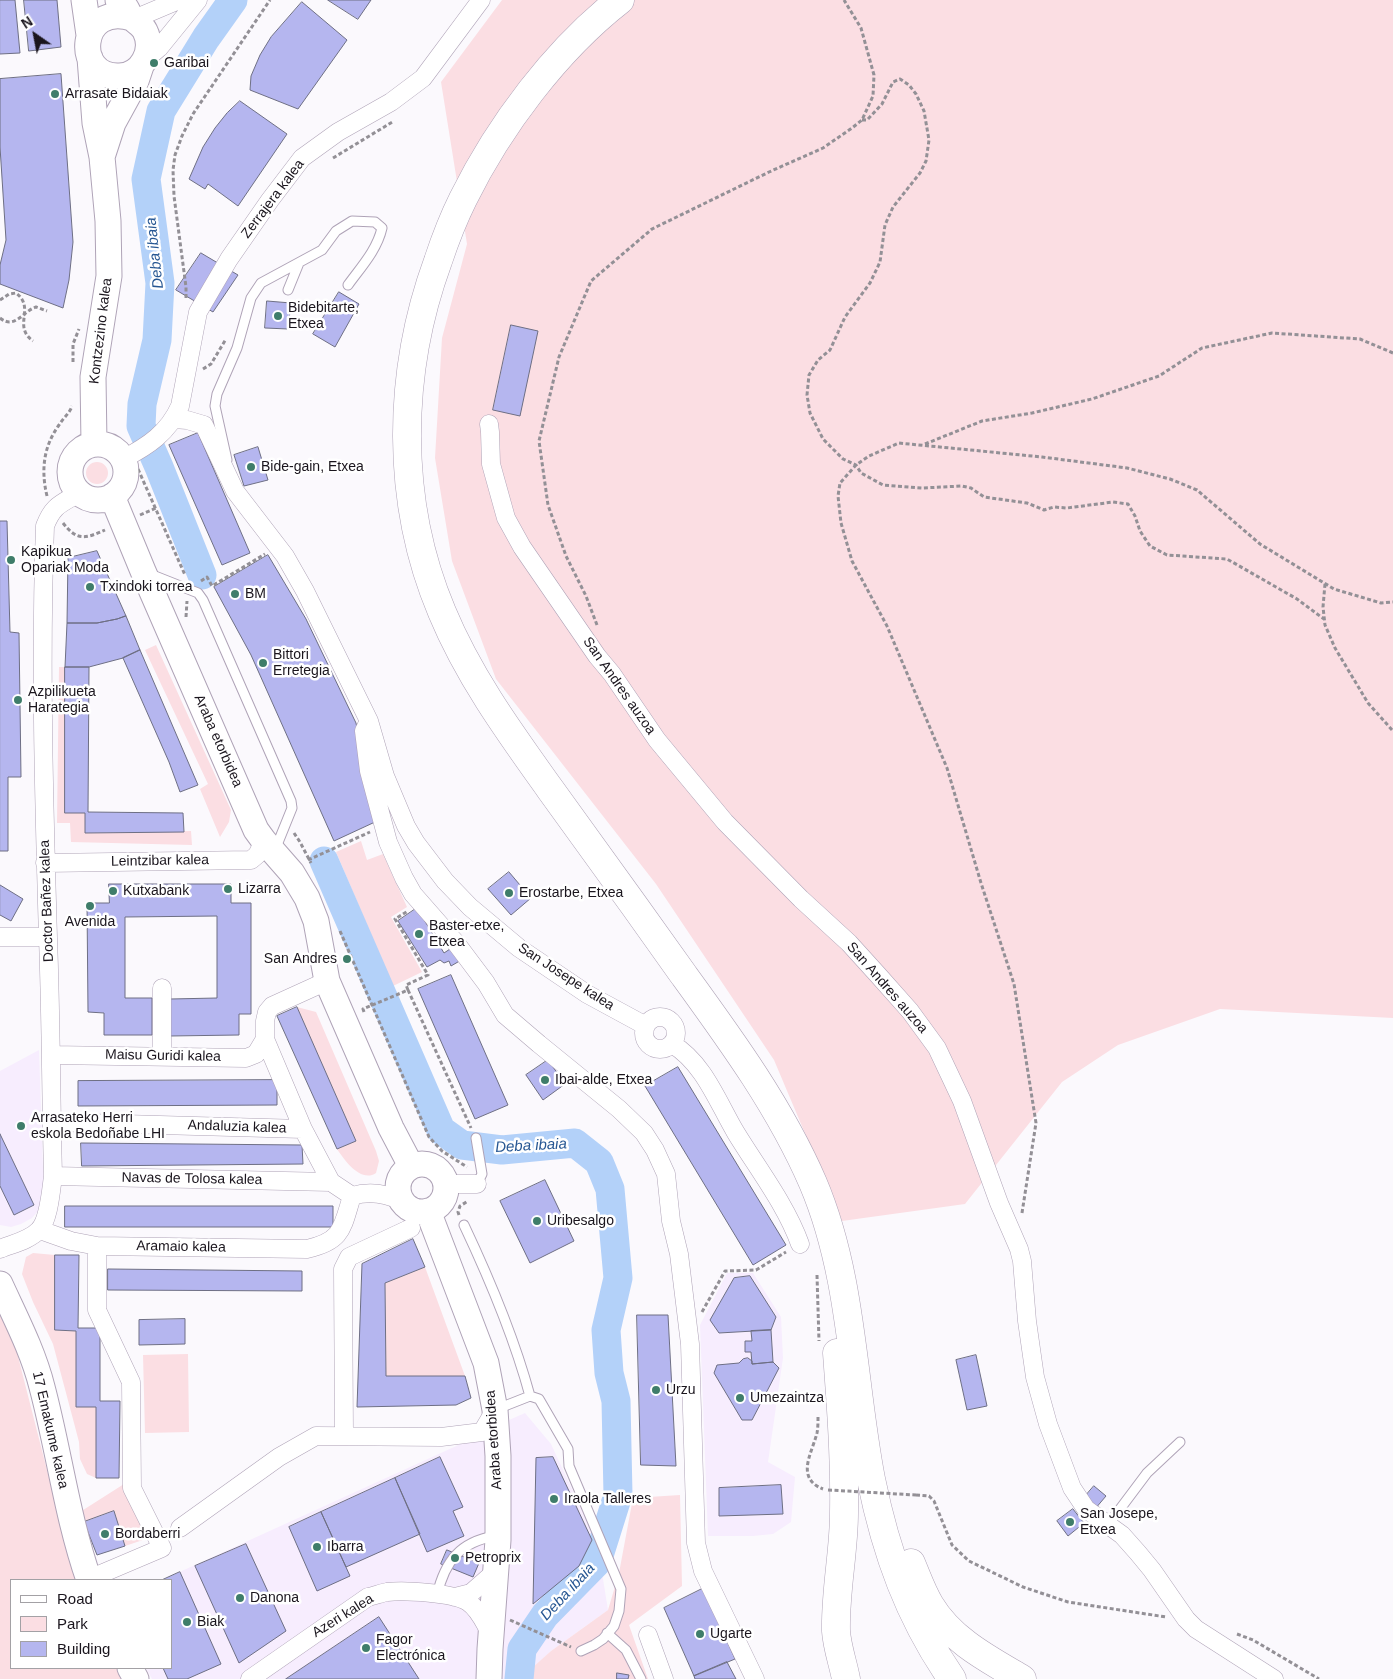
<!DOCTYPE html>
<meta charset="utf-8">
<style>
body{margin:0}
#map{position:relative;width:1393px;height:1679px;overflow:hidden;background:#fbf9fd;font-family:Arial,sans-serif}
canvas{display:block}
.legend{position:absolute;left:10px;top:1579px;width:162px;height:90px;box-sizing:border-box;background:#fff;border:1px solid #a3a1a5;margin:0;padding:6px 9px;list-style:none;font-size:15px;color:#1a151d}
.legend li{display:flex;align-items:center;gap:10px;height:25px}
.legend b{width:25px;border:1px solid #a3a1a5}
.north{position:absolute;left:10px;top:10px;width:50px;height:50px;-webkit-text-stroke:4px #fff;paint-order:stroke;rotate:327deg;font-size:14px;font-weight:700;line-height:20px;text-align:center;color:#1a151d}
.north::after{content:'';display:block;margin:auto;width:18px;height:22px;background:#1a151d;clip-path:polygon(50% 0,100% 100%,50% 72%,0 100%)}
</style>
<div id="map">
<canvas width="1393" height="1679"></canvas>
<ul class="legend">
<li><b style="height:6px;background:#fff"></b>Road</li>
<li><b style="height:14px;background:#fbdee3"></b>Park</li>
<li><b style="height:14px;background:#b5b6ef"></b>Building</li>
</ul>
<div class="north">N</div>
</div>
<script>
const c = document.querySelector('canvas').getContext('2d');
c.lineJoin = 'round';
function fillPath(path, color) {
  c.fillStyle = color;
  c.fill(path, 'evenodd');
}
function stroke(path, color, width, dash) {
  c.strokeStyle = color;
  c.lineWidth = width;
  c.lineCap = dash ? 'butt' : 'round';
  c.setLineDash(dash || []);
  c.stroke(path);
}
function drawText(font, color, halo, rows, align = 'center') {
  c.font = font + ' Arial,sans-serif';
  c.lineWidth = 5;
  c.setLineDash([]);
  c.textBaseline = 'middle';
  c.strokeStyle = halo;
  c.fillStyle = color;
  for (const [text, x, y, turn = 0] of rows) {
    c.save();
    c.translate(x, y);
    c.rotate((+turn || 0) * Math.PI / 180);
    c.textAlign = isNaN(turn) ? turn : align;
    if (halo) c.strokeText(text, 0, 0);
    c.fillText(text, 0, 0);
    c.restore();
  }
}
const built = new Path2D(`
 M39,1050L44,1197L39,1210L32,1218L21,1224L11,1227L0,1225V1071Z
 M727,1273H753L781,1317L783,1358L768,1462L795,1477L791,1522L773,1534L753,1536H708L700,1325Z
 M525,1413L551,1444L591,1530L603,1579L608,1610L551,1651L533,1668L531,1679H152L146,1668H171V1580H162L465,1442L482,1432Z`);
const green = new Path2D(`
 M502,0H1393V1018L1220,1009L1118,1045L1062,1082L965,1204L842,1221L774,1060L656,884L496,679L452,561L435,458L442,338L467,244L441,82Z
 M86 473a11 11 0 1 1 22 0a11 11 0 1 1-22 0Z
 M156,645L231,810L229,822L220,837L200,789L208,784L145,650Z
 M59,667H65V813H85V833L191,831L192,845L71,842L70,823H57Z
 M361,841L367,860L383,854L407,907L391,917L422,972L393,986L336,852Z
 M297,1007L316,1012L376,1151L379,1161L376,1173C361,1183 345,1161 337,1149L355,1141Z
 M33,1253L55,1255V1330L76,1331V1407H96V1478L87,1474L80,1459L79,1442L74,1423L53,1344L33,1302L22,1274L26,1257Z
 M425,1267L465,1376H386L385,1283Z
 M0,1306L12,1333L72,1568L77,1580H11V1668H121L127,1679H0Z
 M188,1354L189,1432L145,1433L143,1355Z
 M124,1484L149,1538L125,1546L114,1511L84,1522L80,1512Z
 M680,1495L682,1586L629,1625L648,1679H531L532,1668L551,1651L608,1610L619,1573L633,1498Z`);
const river = new Path2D(`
 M202,575L159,467L141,426L142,404L157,340L160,283L146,179L161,111L206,38L233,0
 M324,861L441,1130L462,1145L502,1150L575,1143L599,1162L610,1189L618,1278L606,1330L609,1373L616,1401L618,1495L597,1562L545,1615L522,1649L519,1679`);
const building = new Path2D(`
 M0,0H15L20,53L0,54Z
 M24,0H57L61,47L29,51Z
 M328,0H371L358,19Z
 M302,2L347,40L298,109L250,90L251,76L260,55L271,37Z
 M61,74L73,242L69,280L63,308L0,284V265L6,240L0,147V79Z
 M240,101L287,134L238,206L208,184L205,189L189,179L203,147L215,128L227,113Z
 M201,253L238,275L213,312L176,290Z
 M339,292L359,304L335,347L313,334Z
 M267,301L291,303L288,329L265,328Z
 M511,325L538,331L520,416L493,410Z
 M198,433L250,553L222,565L169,445Z
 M258,447L268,480L244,486L234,455Z
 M0,521H7L10,632L19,633L21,777H8V851H0Z
 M97,551L126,616L117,619L97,623H67L68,558Z
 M268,555L306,619L356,723L375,822L334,841L251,655L214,587Z
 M126,616L140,650L123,658L89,667H65L67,623H97L117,619Z
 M140,650L198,785L180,792L169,762L123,658Z
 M65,667H89L88,812L183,813L184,832L85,833V813H65Z
 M509,872L531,898L511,915L488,889Z
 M109,884H231V903H251V1014H239V1035L170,1036V999L217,998V916L125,917V998H152V1035H104V1013L88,1012L87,903H109Z
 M0,885L23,899L11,921L0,915Z
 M417,908L444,953L453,947L463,959L451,966L449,961L444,963L440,960L427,967L398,921Z
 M451,975L508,1105L475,1119L418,989Z
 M297,1007L356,1141L337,1149L277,1016Z
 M548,1060L565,1084L543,1100L526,1075Z
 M678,1067L786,1245L753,1265L645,1086Z
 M277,1080V1105L78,1106V1081Z
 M0,1134L34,1205L14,1215L0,1186Z
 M81,1143L302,1145L303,1164L82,1166Z
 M545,1180L574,1241L530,1263L500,1201Z
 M65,1206H333V1227H65Z
 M413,1239L425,1267L385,1283L386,1376H465L471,1398L456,1405L357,1407L362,1264Z
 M55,1255H79L78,1328H100V1401H120L119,1478H96V1407H76V1331L55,1330Z
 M108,1269L302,1271V1291L108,1290Z
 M750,1276L776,1317L771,1330L719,1333L710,1320L734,1278Z
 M637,1315H668L676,1466L641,1465Z
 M185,1319V1344L139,1345V1320Z
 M771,1330L773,1362L752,1364L751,1352H745V1341H752L751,1331Z
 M976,1355L987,1406L967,1410L956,1360Z
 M748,1358L752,1361V1364L773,1362L779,1368L752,1420H742L714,1373L717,1365L739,1363L743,1359Z
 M440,1457L463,1507L453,1511L464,1536L427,1552L395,1478Z
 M553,1457L592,1540L579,1566L533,1604L536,1458Z
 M395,1478L420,1534L346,1567L321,1512Z
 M781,1485L783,1514L719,1516V1488Z
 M1094,1486L1106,1496L1095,1509L1083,1499Z
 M1073,1509L1084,1523L1068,1536L1057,1521Z
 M114,1511L125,1546L97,1555L84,1522Z
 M321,1512L350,1576L317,1591L289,1527Z
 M246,1544L286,1631L239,1663L195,1566Z
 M447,1550L479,1563L473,1577L441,1564Z
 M180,1572L221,1664L187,1679H168L163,1668H171V1580H162Z
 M704,1588L735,1659L694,1676L664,1608Z
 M379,1617L419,1679H286Z
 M727,1662L736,1679H695L694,1676Z
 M617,1673L629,1675L628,1679H617Z`);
const path = new Path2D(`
 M862,120H867L882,104L893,82L900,79L909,85L916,94L924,111L929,140L926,161L920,173L893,207L885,225L880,262L870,283L845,317L830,350L818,360L809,375L807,395L810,413L823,439L843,459L856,465L861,473L883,485L922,488L962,486L971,488L984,497L1027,503L1044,510L1054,507L1067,508L1113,502L1128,504L1135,516L1140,531L1150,546L1167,555L1227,559L1297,599L1324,619
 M333,158L394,121
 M186,298V287L174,196L173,170L175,155L182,136L193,114L270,0
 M0,300L9,294L16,293C36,308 12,326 33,341
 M0,318C15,330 23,311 36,307L47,311
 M73,362V344L79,329
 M203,369L211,364L226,339
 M925,444L982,421L1032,413L1092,399L1159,376L1202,348L1272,333L1360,339L1393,353
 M138,469L185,575
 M47,496C41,471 43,447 59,425C63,418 70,413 72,406
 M140,515L156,508
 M63,523C77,541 85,539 105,530
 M201,581L207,577L212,586L265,554
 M1325,584L1323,607L1325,625L1335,648L1368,703L1393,731
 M186,617L187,601
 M597,625L586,596L566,556L548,505L539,441L559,357L591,281L652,229L769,172L823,148L852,128L862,120L873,96L874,75L861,28L844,0
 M294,833L300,842L311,863
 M308,860L370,832
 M340,931L429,1137L442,1151L467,1167
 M408,990L471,1128
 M364,1012L363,1009L408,990L406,985L428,975L395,919L408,911
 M1022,1213L1036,1123L1014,984L981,883L947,768L887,626L852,561L841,523L838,496L840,483L856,465L869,456L899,443L1042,457L1127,468L1170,479L1197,490L1260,544L1334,589L1381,603L1393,602
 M459,1215L458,1212L460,1206L468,1201
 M817,1275L819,1341
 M702,1312L725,1271L756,1270L786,1252
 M818,1417C818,1422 818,1428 817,1433C812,1453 795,1478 823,1489
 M916,1495L929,1496L934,1501L952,1545L969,1561L1023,1587L1068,1602L1166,1617
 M510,1620L571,1647
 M1237,1634L1253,1640L1319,1679`);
const lane = new Path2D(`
 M288,290L299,263
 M227,460L215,406L217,394L237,348L251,298L261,283L322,250L336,231L352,221L375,222L382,228C377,250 361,267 348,285
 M150,574L198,593L203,600L291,801L292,808L275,850
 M476,1138L482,1174L477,1184
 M464,1225C490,1280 514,1337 530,1396L497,1409
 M530,1396L539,1399L568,1449L569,1466L621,1589L619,1611L614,1626L603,1639L594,1645L581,1651
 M1108,1525L1147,1473L1180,1442
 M437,1595C445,1561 460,1542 495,1536
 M607,1633L626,1650L641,1679`);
const street = new Path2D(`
 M134,19L179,0
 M146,59L159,48L198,0
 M174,419L187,420L204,425L235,491L285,556L305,591L369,721L385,776L406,826L416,843L445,881L470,907L519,948L587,994L646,1026
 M489,424L490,432L491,464L506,518L522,547L597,656L612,674L657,740L725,822L801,899L849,943L878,975L910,1011L937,1048L962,1101L999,1203L1019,1249L1022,1261L1027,1321L1035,1377L1048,1424L1072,1488L1086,1509L1122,1535L1138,1553L1152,1570L1186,1619L1196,1629L1274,1679
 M123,459C148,446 168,433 180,406L198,312L229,259L270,200L302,158L338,132L391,102L423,78L481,0
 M369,721L364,731L369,771L388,842L404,878L413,894L456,943L486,983L505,1015L539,1044L619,1109L644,1133L655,1150L666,1174L671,1221L679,1254L690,1344L696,1543L703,1571L755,1679
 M45,863L251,860L257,855L264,841
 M0,937H48
 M327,981L272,1006L267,1012L265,1021V1039L303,1129L331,1182L352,1196
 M162,988V1056
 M644 1033a16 16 0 1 1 32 0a16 16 0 1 1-32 0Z
 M672,1044C704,1063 718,1103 736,1133C758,1169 786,1205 800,1244
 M51,1055L246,1058L256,1054L265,1039
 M52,1122L303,1129
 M53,1176L331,1182
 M446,1184H477
 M352,1196C369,1191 385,1193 401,1201
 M40,1230L71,1241L97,1246L307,1249C343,1241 342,1228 352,1196
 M0,1249C12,1244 30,1240 39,1230C49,1220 51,1190 53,1176C51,1097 51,1017 48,938C44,801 40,663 45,526C53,505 61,504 79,493
 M344,1435L343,1269L349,1257L411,1228
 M180,1528L279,1457L316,1436L441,1437L482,1432L495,1410
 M89,1579L162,1548L132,1488L131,1382L97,1310V1246
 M455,1597L471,1593L496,1571
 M648,1635L664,1679
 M250,1679L368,1597C374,1596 381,1593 387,1592C405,1590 454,1593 468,1602C479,1609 485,1624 491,1634`);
const secondary = new Path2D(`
 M84,0L89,35
 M118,0C121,3 124,5 126,8C128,11 129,15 132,18C137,23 142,25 145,31C155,51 141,76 119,76C73,78 78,2 132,18
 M90,58L95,123L102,157L108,221L109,276L93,377L94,444
 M102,157L113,123L136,81L141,66
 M70 472a28 28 0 1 1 56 0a28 28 0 1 1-56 0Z
 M112,496L143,571L256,830L264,841L292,873L307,898L316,921L327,981L391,1128L411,1166
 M398 1188a24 24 0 1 1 48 0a24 24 0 1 1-48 0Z
 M428,1211L486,1363L495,1410L498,1456V1540L490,1649L489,1679
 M0,1284C15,1317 33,1351 42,1387C59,1451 67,1517 89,1580
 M130,1668L136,1679`);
const primary = new Path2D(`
 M620,0C556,50 499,126 463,199C453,219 445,240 438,261C397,373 395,501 442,612C469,677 510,733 550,789C595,851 639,912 683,974C731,1040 780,1107 813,1183C853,1277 852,1381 871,1479C886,1553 909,1617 952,1679
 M837,1353C841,1406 845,1460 844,1513C844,1552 835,1591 836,1631C837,1647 843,1663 846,1679
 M911,1563C917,1577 922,1592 930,1605C951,1640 988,1659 1022,1679`);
const pathBridge = new Path2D(`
 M828,1490L916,1495`);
const markers = [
 [154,63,5,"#3f7d6a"],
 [55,94,5,"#3f7d6a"],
 [278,316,5,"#3f7d6a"],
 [251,467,5,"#3f7d6a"],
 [11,560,5,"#3f7d6a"],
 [90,587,5,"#3f7d6a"],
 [235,594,5,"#3f7d6a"],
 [263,663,5,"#3f7d6a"],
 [18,700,5,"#3f7d6a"],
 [228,889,5,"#3f7d6a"],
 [113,891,5,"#3f7d6a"],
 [509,893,5,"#3f7d6a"],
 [90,906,5,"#3f7d6a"],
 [419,934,5,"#3f7d6a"],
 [347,959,5,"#3f7d6a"],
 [545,1080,5,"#3f7d6a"],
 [21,1126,5,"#3f7d6a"],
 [537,1221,5,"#3f7d6a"],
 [656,1390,5,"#3f7d6a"],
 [740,1398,5,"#3f7d6a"],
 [554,1499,5,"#3f7d6a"],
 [1070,1522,5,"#3f7d6a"],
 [105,1534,5,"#3f7d6a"],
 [317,1547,5,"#3f7d6a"],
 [455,1558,5,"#3f7d6a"],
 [240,1598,5,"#3f7d6a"],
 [187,1622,5,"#3f7d6a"],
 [700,1634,5,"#3f7d6a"],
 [366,1648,5,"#3f7d6a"]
];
const poiNames = [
 ["Garibai",164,63],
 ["Arrasate Bidaiak",65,94],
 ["Bidebitarte,",288,308],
 ["Etxea",288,324],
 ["Bide-gain, Etxea",261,467],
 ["Kapikua",21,552],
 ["Opariak Moda",21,568],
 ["Txindoki torrea",100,587],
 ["BM",245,594],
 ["Bittori",273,655],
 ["Erretegia",273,671],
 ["Azpilikueta",28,692],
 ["Harategia",28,708],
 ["Lizarra",238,889],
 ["Kutxabank",123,891],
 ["Erostarbe, Etxea",519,893],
 ["Avenida",90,922,"center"],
 ["Baster-etxe,",429,926],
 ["Etxea",429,942],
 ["San Andres",337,959,"right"],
 ["Ibai-alde, Etxea",555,1080],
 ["Arrasateko Herri",31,1118],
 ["eskola Bedoñabe LHI",31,1134],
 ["Uribesalgo",547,1221],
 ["Urzu",666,1390],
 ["Umezaintza",750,1398],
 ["Iraola Talleres",564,1499],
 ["San Josepe,",1080,1514],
 ["Etxea",1080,1530],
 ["Bordaberri",115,1534],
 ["Ibarra",327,1547],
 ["Petroprix",465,1558],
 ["Danona",250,1598],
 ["Biak",197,1622],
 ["Ugarte",710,1634],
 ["Fagor",376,1640],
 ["Electrónica",376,1656]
];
const streetNames = [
 ["Zerrajera kalea",273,199,-53],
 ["Kontzezino kalea",101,331,-83],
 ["San Andres auzoa",619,686,55],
 ["Araba etorbidea",218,741,66],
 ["Leintzibar kalea",160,861,-1],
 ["Doctor Bañez kalea",47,901,-92],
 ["San Josepe kalea",566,977,33],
 ["San Andres auzoa",887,988,49],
 ["Maisu Guridi kalea",163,1056,1],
 ["Andaluzia kalea",237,1127,2],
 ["Navas de Tolosa kalea",192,1179,1],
 ["Aramaio kalea",181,1247,1],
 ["17 Emakume kalea",50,1430,77],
 ["Araba etorbidea",494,1440,-94],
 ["Azeri kalea",343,1616,-32]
];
const waterNames = [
 ["Deba ibaia",155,253,-96],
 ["Deba ibaia",531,1146,-3],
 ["Deba ibaia",568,1592,-47]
];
fillPath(built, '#f7edfe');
fillPath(green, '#fbdee3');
stroke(river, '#b3d1f9', 29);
fillPath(building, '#b5b6ef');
stroke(building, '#6e6f84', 1);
stroke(lane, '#afa3b7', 11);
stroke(street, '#afa3b7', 19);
stroke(secondary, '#afa3b7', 27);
stroke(primary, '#afa3b7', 29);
stroke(path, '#939096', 3, [4, 2.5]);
stroke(lane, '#fff', 9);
stroke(street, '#fff', 18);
stroke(secondary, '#fff', 25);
stroke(primary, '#fff', 28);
stroke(pathBridge, '#939096', 3, [4, 2.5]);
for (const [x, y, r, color] of markers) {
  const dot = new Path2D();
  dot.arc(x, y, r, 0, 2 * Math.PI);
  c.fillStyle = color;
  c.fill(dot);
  stroke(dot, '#fff', 2);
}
drawText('14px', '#1a151d', '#fff', poiNames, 'left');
drawText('14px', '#1a151d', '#fff', streetNames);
drawText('italic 15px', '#275793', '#fff', waterNames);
</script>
